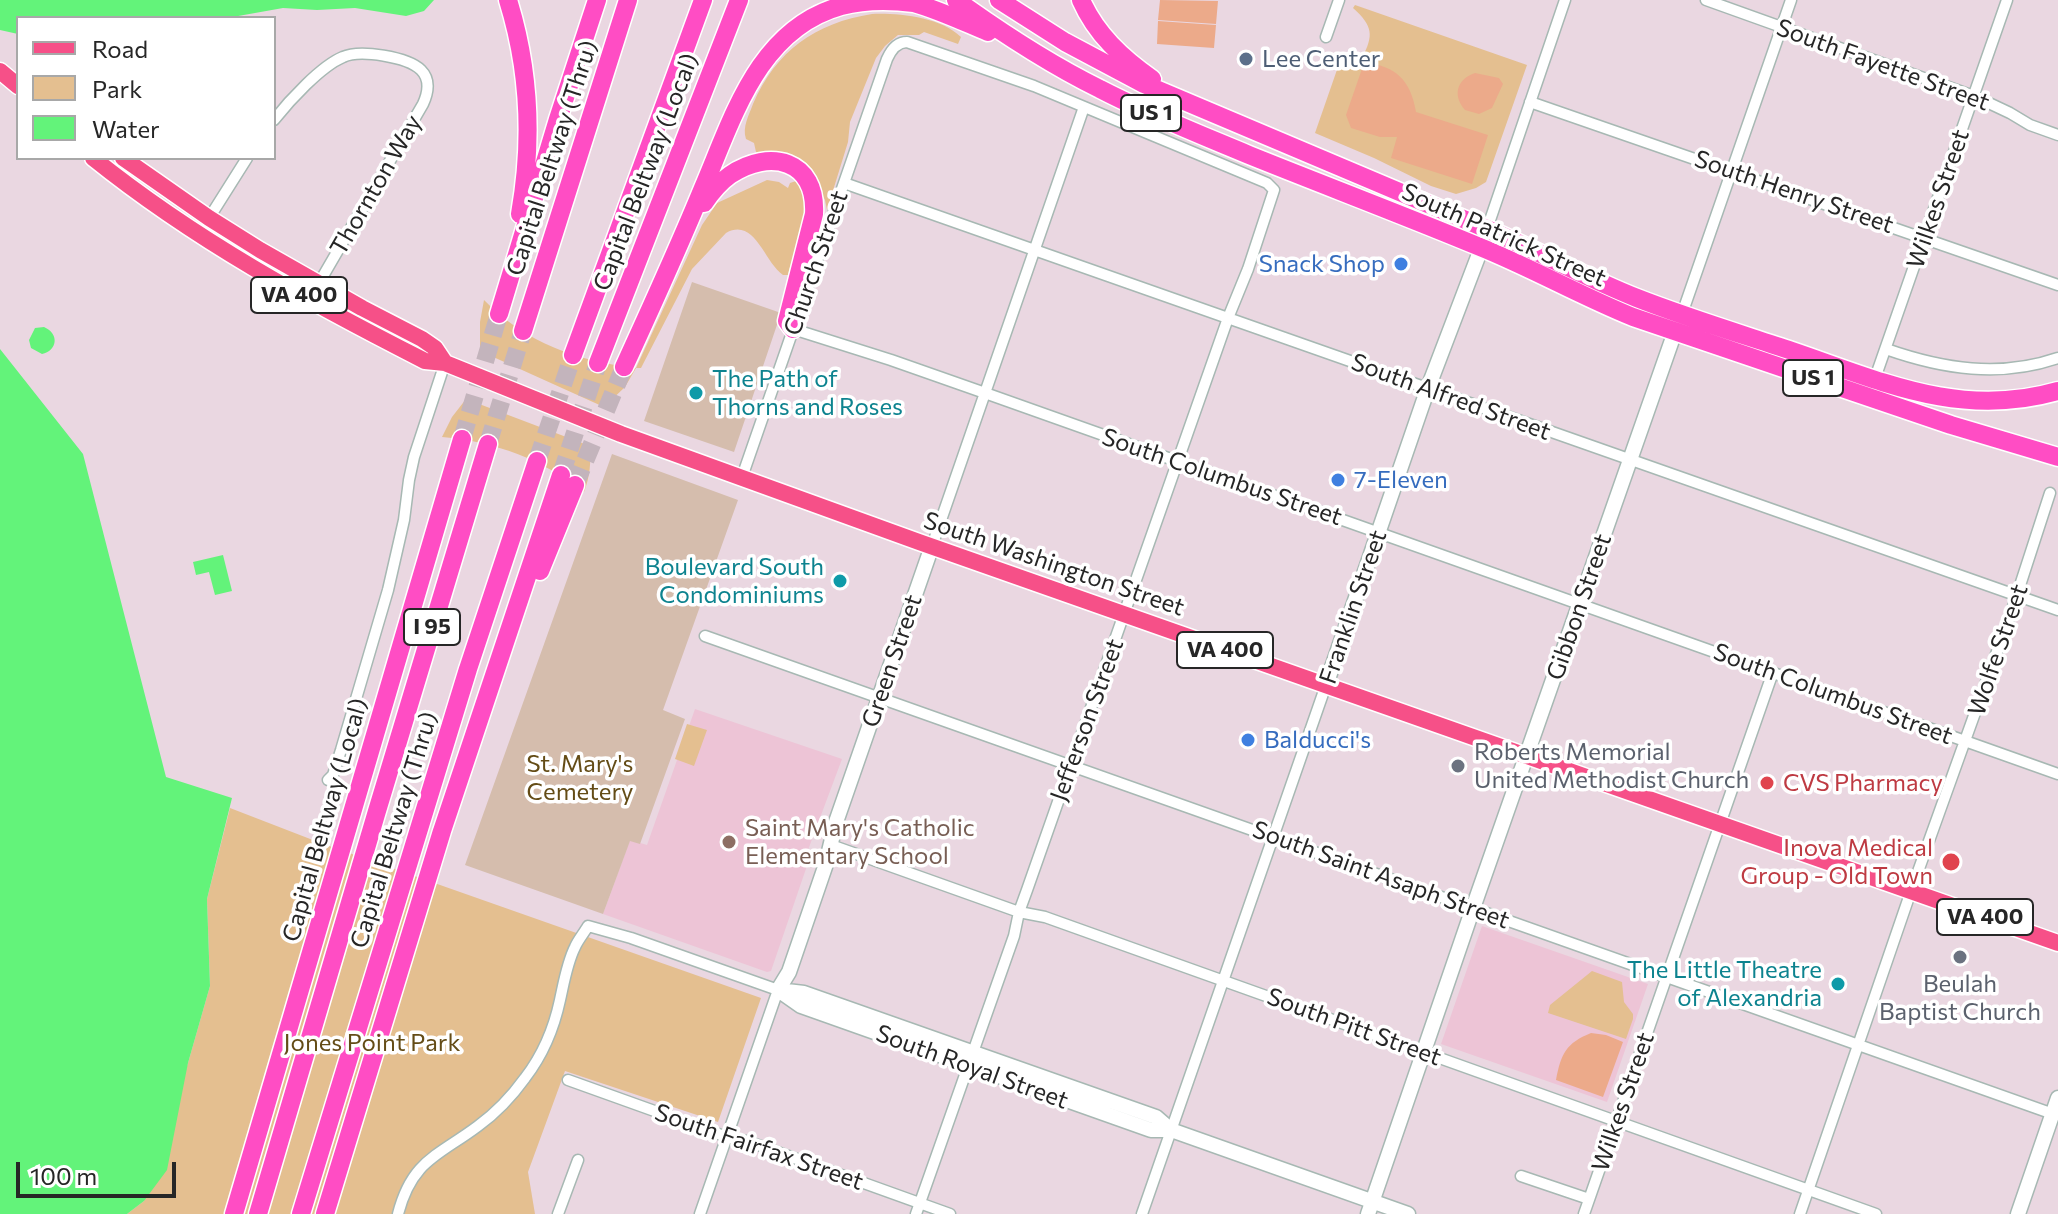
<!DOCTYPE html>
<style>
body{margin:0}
#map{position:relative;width:2058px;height:1214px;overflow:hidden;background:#ead7e1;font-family:Commissioner,sans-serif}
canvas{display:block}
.legend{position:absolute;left:16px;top:16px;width:260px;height:144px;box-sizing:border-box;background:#fff;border:2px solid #a8a8a8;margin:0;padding:10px 14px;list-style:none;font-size:24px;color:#262626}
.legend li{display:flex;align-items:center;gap:16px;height:40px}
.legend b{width:40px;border:2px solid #a8a8a8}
.scale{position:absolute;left:16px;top:1162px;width:160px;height:36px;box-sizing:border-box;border:4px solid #262626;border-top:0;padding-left:10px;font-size:24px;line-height:28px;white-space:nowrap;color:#262626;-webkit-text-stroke:6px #fff;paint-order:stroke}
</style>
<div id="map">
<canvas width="2058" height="1214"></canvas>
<ul class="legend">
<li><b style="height:10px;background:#f65088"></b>Road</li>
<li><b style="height:22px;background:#e4bf90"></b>Park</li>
<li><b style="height:22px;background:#63f37a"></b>Water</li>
</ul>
<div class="scale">100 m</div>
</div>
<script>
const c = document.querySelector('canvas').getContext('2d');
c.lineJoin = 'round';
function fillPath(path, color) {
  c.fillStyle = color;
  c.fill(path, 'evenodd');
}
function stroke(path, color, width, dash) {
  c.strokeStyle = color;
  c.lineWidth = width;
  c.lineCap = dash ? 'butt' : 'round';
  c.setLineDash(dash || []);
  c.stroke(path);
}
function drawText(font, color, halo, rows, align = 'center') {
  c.font = font + ' Commissioner,sans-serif';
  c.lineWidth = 7;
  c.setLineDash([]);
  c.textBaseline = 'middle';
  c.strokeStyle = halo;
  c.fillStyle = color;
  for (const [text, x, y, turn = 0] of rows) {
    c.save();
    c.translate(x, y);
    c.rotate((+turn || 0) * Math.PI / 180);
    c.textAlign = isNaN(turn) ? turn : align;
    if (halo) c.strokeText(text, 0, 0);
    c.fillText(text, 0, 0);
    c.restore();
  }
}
const education = new Path2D(`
 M695,709L842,759L808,850L810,857L771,971L767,972L603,914L630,840L647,845Z
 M1482,926L1648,984L1607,1102L1441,1044Z`);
const green = new Path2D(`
 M1355,5L1527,65L1486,182L1476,188L1456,194L1431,186L1374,158L1315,133L1339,64L1351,62L1362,58C1374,35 1373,26 1353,8Z
 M872,14C899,13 940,17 961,37L958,44L924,32L919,35H898L885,46L876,58L850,122L848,142L827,210L825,200L814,178L756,152L754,143L746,139C742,127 749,115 753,104C776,51 815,23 872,14Z
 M767,180L779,182L788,188L790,183L796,181L803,185C812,212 795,247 788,275H783C764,262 755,217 726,233L692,269L641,368H636L625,387L604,407L480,351V322L484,300C524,342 580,362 636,368L702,225L717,203Z
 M466,399L590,446C591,462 590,477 584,492C542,459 496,442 442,437L452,417Z
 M687,724L707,730L694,766L675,759Z
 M230,808L318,842L761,998L718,1122L565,1071L528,1172L535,1214H127L144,1201L188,1063L210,986L207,899Z
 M1592,971L1622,982L1624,1002L1633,1014V1019L1626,1039L1548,1013L1550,1005Z`);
const cemetery = new Path2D(`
 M692,282L781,313L734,452L644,421Z
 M612,454L738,500L663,710L685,719L640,844L630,841L603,914L465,865Z`);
const pitch = new Path2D(`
 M1160,0L1218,1L1216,24L1158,20Z
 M1158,21L1216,25L1214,48L1157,44Z
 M1364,63C1396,65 1411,81 1416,112L1488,135L1472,184L1391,158L1397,137H1380L1351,128L1346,115Z
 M1475,73L1499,78L1503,84L1492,108L1479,114L1465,110C1452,95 1457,79 1475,73Z
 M1591,1033L1606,1035L1623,1042L1603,1097L1556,1080C1561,1054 1566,1043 1591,1033Z`);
const water = new Path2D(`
 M0,0H434L424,11L406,16L355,8L317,10L283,8L227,18H18V34L0,30Z
 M44,327C60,334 57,351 42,354L31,348L29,340L35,328Z
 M0,349L83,454L166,777L232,798L207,899L210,986L188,1063L167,1170L144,1201L127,1214H0Z
 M223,555L232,591L215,595L209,572L196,575L193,562Z`);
const highwayTunnel = new Path2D(`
 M462,439L499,314
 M488,444L523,331
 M537,461L573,355
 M561,475L598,363
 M575,485L624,367`);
const street = new Path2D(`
 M1706,0L1974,96L2010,113L2030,125L2058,135
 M1326,37L1339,0
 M1530,102L2058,285
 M274,120C289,101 321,66 343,57C360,49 408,57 421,70C431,80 428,93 423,104L319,283
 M844,183L2058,610
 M206,223L247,158
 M1487,229L1565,0
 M1682,314L1791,0
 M793,329L891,360L985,393L2058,774
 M1886,349C1943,369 2000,378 2058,358
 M1873,384L2007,0
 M742,477L887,59C891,50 897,42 907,42L1034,86L1267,183L1274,190L1248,269L1228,318L1027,890L1019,912L1014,936L916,1214
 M932,546L1084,107
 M705,636L2056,1115
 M328,780L333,775L341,750L388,590L404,520L409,480L414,457L445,363
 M831,845L1019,912L1045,917L1876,1214
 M568,1080L727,1137L747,1141L950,1214
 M1521,1176L1589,1199
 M398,1214C412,1160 438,1156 478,1126C496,1113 512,1096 525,1078C542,1056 554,1028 560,1000C564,982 567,963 575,947C578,940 584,933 588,926L631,938L778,990L700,1214
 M558,1214L578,1160
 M1142,1214L1326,685
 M1584,1214L1773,672
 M1800,1214L1911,891L2013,607L2050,493`);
const secondary = new Path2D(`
 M1326,685L1428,388L1484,241
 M778,990L804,993L1156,1117L1171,1130L1408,1214
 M778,990L789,972L826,864L836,822L932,546
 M781,992L801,1006L1151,1130H1171
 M1368,1214L1473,908L1678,323
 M2018,1214L2058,1098`);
const primary = new Path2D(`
 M0,71L18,86
 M93,158C195,240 309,302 425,361L445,363L621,434L919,542L2058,943
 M123,158L209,218L260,250L362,308L422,339L435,348L445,363`);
const highway = new Path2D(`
 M508,0C530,71 533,141 520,214
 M956,0C1002,33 1049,64 1100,89C1148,114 1199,134 1249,155C1326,186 1403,215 1480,247C1532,268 1581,296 1633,317L1951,425L2058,457
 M999,0L1065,42L1144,84L1487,229C1538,251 1586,278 1637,298C1688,318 1741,334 1792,351C1883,382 1961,419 2058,391
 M1081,0C1096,34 1122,58 1152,79
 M704,203C711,193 720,182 730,175C770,148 817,160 814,214L787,321L793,329
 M499,314L558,119L597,0
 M523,331L628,0
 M573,355L703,0
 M598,363L739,0
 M624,367C651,308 678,249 703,188C733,118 758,29 841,6C864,0 890,0 914,3C939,10 964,22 988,32
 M540,571L575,485
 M234,1214L462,439
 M258,1214L377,811L488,444
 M301,1214L468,669L537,461
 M325,1214L442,831L561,475`);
const markers = [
 [1246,59,8,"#5c6f8a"],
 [1401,264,8,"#3f7fe0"],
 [696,393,8,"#0f9aa8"],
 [1338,480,8,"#3f7fe0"],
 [840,581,8,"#0f9aa8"],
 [1248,740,8,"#3f7fe0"],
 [1458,766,8,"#6b7280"],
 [1767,783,8,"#e0444e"],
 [729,842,8,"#8d6e63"],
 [1951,862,10,"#e0444e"],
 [1960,957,8,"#6b7280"],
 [1838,984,8,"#0f9aa8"]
];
const shields = [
 [1151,113,60],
 [299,295,96],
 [1813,378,60],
 [432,627,56],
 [1225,650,96],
 [1985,917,96]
];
const shieldNames = [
 ["US 1",1151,113],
 ["VA 400",299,295],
 ["US 1",1813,378],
 ["I 95",432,627],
 ["VA 400",1225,650],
 ["VA 400",1985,917]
];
const serviceNames = [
 ["Lee Center",1262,59]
];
const streetNames = [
 ["South Fayette Street",1883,65,20],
 ["Capital Beltway (Thru)",552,158,-72],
 ["Capital Beltway (Local)",646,172,-69],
 ["Thornton Way",376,185,-60],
 ["South Henry Street",1794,192,19],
 ["Wilkes Street",1938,199,-71],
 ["South Patrick Street",1504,235,24],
 ["Church Street",816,263,-71],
 ["South Alfred Street",1451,397,20],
 ["South Columbus Street",1222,477,19],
 ["South Washington Street",1054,564,19],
 ["Franklin Street",1353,607,-71],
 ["Gibbon Street",1579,607,-71],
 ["Wolfe Street",1998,650,-71],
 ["Green Street",892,661,-71],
 ["South Columbus Street",1833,694,20],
 ["Jefferson Street",1087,720,-70],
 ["Capital Beltway (Local)",325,820,-74],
 ["Capital Beltway (Thru)",394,830,-73],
 ["South Saint Asaph Street",1381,875,20],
 ["South Pitt Street",1354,1027,20],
 ["South Royal Street",972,1067,20],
 ["Wilkes Street",1623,1102,-71],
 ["South Fairfax Street",759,1147,19]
];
const shopNames = [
 ["Snack Shop",1385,264,"right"],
 ["7-Eleven",1354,480],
 ["Balducci's",1264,740]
];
const cultureNames = [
 ["The Path of",712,379,"left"],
 ["Thorns and Roses",712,407,"left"],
 ["Boulevard South",824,567],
 ["Condominiums",824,595],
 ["The Little Theatre",1822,970],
 ["of Alexandria",1822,998]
];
const worshipNames = [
 ["Roberts Memorial",1474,752],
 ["United Methodist Church",1474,780],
 ["Beulah",1960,984,"center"],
 ["Baptist Church",1960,1012,"center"]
];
const parkNames = [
 ["St. Mary's",580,764],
 ["Cemetery",580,792],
 ["Jones Point Park",372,1043]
];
const healthNames = [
 ["CVS Pharmacy",1783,783],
 ["Inova Medical",1933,848,"right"],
 ["Group - Old Town",1933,876,"right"]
];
const educationNames = [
 ["Saint Mary's Catholic",745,828],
 ["Elementary School",745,856]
];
fillPath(education, '#edc4d6');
fillPath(green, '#e4bf90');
fillPath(cemetery, '#d5bdad');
fillPath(pitch, '#ecaa8a');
fillPath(water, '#63f37a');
stroke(highwayTunnel, '#c3b4bc', 18, [18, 9]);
stroke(street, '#a7b8b3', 13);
stroke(secondary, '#a7b8b3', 17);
stroke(primary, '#fff', 19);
stroke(highway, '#fff', 21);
stroke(street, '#fff', 10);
stroke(secondary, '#fff', 14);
stroke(primary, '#f65088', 16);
stroke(highway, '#ff4dc4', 18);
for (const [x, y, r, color] of markers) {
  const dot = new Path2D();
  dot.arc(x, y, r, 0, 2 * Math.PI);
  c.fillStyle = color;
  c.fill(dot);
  stroke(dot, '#fff', 3);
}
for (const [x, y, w] of shields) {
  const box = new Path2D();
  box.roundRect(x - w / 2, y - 18, w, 36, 6);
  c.fillStyle = '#fff';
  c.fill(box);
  stroke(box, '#262626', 2);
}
drawText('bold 22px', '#262626', null, shieldNames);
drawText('24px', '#4e5e75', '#fff', serviceNames, 'left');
drawText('24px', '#262626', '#fff', streetNames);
drawText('24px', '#366cbe', '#fff', shopNames, 'left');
drawText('24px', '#0d838f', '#fff', cultureNames, 'right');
drawText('24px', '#5b616d', '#fff', worshipNames, 'left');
drawText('24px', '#644c16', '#fff', parkNames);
drawText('24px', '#be3a42', '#fff', healthNames, 'left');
drawText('24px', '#785e54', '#fff', educationNames, 'left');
</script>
